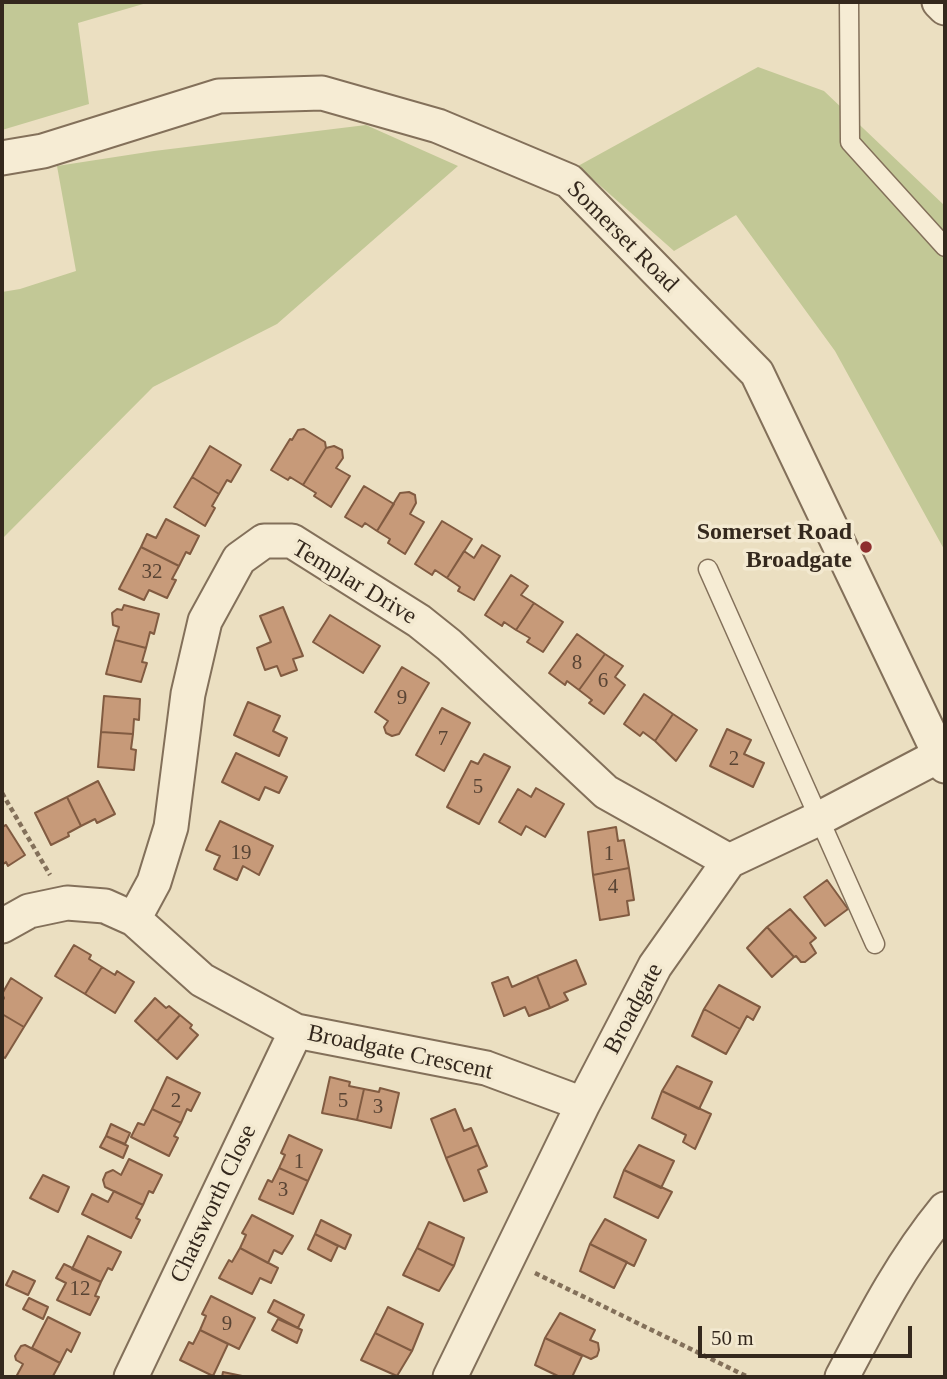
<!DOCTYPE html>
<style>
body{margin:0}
#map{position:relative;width:947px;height:1379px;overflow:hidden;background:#ebdfc1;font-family:Georgia,serif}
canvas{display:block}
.frame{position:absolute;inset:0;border:4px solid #34281d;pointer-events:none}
.scale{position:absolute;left:698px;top:1326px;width:214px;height:32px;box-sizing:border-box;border:4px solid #34281d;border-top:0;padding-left:9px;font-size:21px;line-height:24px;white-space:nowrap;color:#34281d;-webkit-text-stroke:5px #f3e9d0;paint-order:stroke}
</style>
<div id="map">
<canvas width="947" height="1379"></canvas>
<div class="frame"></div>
<div class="scale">50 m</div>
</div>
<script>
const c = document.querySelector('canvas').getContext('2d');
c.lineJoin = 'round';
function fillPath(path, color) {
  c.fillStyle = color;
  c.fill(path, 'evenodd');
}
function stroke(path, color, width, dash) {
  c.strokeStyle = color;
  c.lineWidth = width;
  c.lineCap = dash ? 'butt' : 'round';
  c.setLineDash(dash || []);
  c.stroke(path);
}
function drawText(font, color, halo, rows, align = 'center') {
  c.font = font + ' Georgia,serif';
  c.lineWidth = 7;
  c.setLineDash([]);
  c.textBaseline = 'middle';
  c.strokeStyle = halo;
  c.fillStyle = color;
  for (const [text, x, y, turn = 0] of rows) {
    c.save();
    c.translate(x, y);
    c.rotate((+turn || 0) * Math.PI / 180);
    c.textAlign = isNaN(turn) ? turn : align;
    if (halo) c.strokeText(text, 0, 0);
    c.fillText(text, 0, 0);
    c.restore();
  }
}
const green = new Path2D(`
 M2,2H150L78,23L89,104L2,130Z
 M758,67L824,91L945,206V551L835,351L736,215L674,251L578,166Z
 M366,125L458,166L277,324L153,387L4,537L2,543V292L20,289L76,271L57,166L154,151Z`);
const building = new Path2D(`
 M304,429L325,442L326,448L303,485L290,477L288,480L271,470L290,439L292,440L298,430Z
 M210,446L241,465L231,482L227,480L219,494L192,477Z
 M334,446L342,450L343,458L336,468L350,476L331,507L314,496L316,493L303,485L326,448Z
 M192,477L219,494L212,506L215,508L205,526L174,507Z
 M364,486L394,504L377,531L365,523L362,527L345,517Z
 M409,492L415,495L416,503L410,514L424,522L405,554L388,543L390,539L377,531L400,493Z
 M166,519L199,536L190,554L186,552L179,566L141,547L147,534L156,538Z
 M442,521L472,539L447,578L435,570L432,575L415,564Z
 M482,545L500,556L474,600L458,591L460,587L447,578L464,551L474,558Z
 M141,547L179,566L172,579L176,580L167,598L149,590L144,600L119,589Z
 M511,575L528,586L521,595L534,603L516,630L504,622L502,626L485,615Z
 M534,603L563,622L543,652L527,642L530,638L516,630Z
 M124,605L159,614L154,634L150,632L146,648L115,640L119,627L113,625L112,613L117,609L122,610Z
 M283,607L303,656L293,659L297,670L281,676L277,666L265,670L257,648L271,642L260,616Z
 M330,615L380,646L363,673L313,642Z
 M577,634L605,654L579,690L567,681L565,685L549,673Z
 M115,640L146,648L142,662L147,663L141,682L106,674Z
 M605,654L623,666L615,677L625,685L604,714L589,703L592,700L579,690Z
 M402,667L429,683L399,734L392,736L386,733L384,727L388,721L375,712Z
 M644,694L673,714L655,741L643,732L640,736L624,724Z
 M104,696L140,699L139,720L134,719L133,734L101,732Z
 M248,702L280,716L273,731L287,738L279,756L234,735Z
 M442,708L470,723L444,771L416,755Z
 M673,714L697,730L676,761L655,741Z
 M727,729L751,740L744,754L764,763L753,787L710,766Z
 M101,732L133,734L131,749L136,750L134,770L98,767Z
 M236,753L287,777L279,793L265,787L259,800L222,782Z
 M484,754L510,767L479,824L447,807L471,761L478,764Z
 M98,781L115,814L97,823L95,819L81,826L67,797Z
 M536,788L564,804L545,837L526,826L521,835L499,822L518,789L531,797Z
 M67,797L81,826L68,833L69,836L51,845L35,813Z
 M220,821L273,846L259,875L243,866L237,880L214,869L220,856L206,850Z
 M6,825L25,855L8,866L6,862L2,865V827Z
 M616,827L618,841L624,840L629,868L593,875L588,832Z
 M629,868L634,900L627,901L629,915L600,920L593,875Z
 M827,880L848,909L825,926L804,897Z
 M790,909L816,938L810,943L816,953L805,962H801L796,956L794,957L767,927Z
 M767,927L794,957L772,977L747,948Z
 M74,945L91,955L89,959L102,967L85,994L55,976Z
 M576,960L586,984L564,993L568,1000L550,1008L537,976Z
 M102,967L115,975L117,971L134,982L115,1013L85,994Z
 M537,976L550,1008L529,1016L525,1007L504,1016L492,983L508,977L512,987Z
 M11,978L42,998L24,1027L2,1014V1002L4,998L2,994Z
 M719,985L760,1007L753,1020L747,1016L740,1029L704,1009Z
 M155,998L166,1008L169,1006L180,1015L157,1041L135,1021Z
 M704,1009L740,1029L726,1054L692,1036Z
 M2,1014L24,1027L5,1058L2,1056Z
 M180,1015L192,1025L190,1028L198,1035L177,1059L157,1041Z
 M677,1066L712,1082L699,1109L662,1091Z
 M167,1077L200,1093L191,1111L187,1109L181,1123L152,1109Z
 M330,1077L350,1082L349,1086L364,1089L357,1120L322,1113Z
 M380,1088L399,1093L391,1128L357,1120L364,1089L379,1092Z
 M662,1091L711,1114L695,1149L683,1142L686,1135L652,1118Z
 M152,1109L181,1123L174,1136L178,1138L169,1156L131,1137L138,1123L144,1125Z
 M455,1109L464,1131L471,1128L478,1145L446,1158L431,1119Z
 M111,1124L130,1133L125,1144L106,1136Z
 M289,1135L322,1150L308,1181L279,1168L285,1155L281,1153Z
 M106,1136L128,1146L123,1158L100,1147Z
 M478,1145L487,1166L478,1170L487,1192L464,1201L446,1158Z
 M639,1145L674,1161L661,1188L624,1170Z
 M129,1159L162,1175L153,1193L149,1191L143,1205L105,1187L103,1180L106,1173L113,1170L121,1175Z
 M279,1168L308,1181L293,1214L259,1199L268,1180L272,1182Z
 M624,1170L672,1192L658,1218L614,1197Z
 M43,1175L69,1187L58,1212L30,1198Z
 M114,1191L143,1205L136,1218L140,1220L131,1238L82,1214L92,1194L108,1202Z
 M252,1215L293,1236L282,1254L274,1250L268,1263L240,1248L246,1235L242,1233Z
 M605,1219L646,1240L634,1266L590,1244Z
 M321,1220L351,1235L345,1249L315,1234Z
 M429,1222L464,1238L454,1266L417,1248Z
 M315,1234L338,1246L331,1261L308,1249Z
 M88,1236L121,1252L112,1270L108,1268L101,1282L72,1269Z
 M590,1244L627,1262L614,1288L580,1271Z
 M240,1248L278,1268L271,1283L260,1278L252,1294L219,1278L229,1260L232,1262Z
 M417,1248L454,1266L439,1291L403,1275Z
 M64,1264L101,1282L95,1296L99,1297L90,1315L57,1300L66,1283L56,1278Z
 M13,1271L35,1281L28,1295L6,1285Z
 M211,1296L255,1318L239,1349L200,1330L206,1316L202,1314Z
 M29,1298L48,1307L43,1319L23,1309Z
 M274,1300L304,1315L298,1328L268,1312Z
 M388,1307L423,1324L412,1351L375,1333Z
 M560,1313L595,1330L590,1340L598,1343L599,1350L597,1356L591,1359L545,1338Z
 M48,1317L80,1333L71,1352L67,1349L60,1363L32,1348Z
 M278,1319L302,1330L297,1343L272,1330Z
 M200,1330L228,1344L213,1376L180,1360L189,1342L193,1344Z
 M375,1333L412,1351L397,1376L361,1360Z
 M545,1338L582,1356L572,1377H560L535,1365Z
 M25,1345L60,1363L53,1376L55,1377H16L23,1364L16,1360L15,1356L21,1346Z
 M223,1372L247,1377H222Z`);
const path = new Path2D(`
 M2,793L50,875
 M535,1273L748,1377`);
const lane = new Path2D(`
 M849,2L850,142L945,247
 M708,569L875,944`);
const street = new Path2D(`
 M939,2L945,8
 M2,158L43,151L219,96L322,93L438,126L569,181L757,373L945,766
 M134,919L154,882L171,827L188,694L205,621L239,559L264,541H292L419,621L449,645L606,792L729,861
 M2,926L29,911L67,903L105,906L134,919L202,980L296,1031L486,1068L583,1104
 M131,1377L296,1031
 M450,1377L583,1104L655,966L729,861L820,818L940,755
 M842,1377C873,1318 903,1260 945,1209`);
const markers = [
 [866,547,7,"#8e2e2e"]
];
const numberNames = [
 ["32",152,572],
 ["8",577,663],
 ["6",603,681],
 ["9",402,698],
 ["7",443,739],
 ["2",734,759],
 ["5",478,787],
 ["19",241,853],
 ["1",609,854],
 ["4",613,887],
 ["2",176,1101],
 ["5",343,1101],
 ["3",378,1107],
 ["1",299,1162],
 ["3",283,1190],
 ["12",80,1289],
 ["9",227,1324]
];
const streetNames = [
 ["Somerset Road",622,237,45],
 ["Templar Drive",354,583,31],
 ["Broadgate",634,1009,-62],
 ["Broadgate Crescent",400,1053,12],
 ["Chatsworth Close",214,1204,-65]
];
const poiNames = [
 ["Somerset Road",852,533],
 ["Broadgate",852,561]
];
fillPath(green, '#c2c896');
fillPath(building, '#c79a79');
stroke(building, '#815b41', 2);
stroke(lane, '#83705a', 21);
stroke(street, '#83705a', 37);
stroke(path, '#83705a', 4.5, [5, 3.5]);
stroke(lane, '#f6ecd4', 18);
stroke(street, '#f6ecd4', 33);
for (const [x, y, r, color] of markers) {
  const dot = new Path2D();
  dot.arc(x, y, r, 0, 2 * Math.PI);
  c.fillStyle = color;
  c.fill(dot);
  stroke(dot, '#f3e9d0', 2.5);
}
drawText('21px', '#594434', null, numberNames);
drawText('24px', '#34281d', '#f3e9d0', streetNames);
drawText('bold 24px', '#34281d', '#f3e9d0', poiNames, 'right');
</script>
